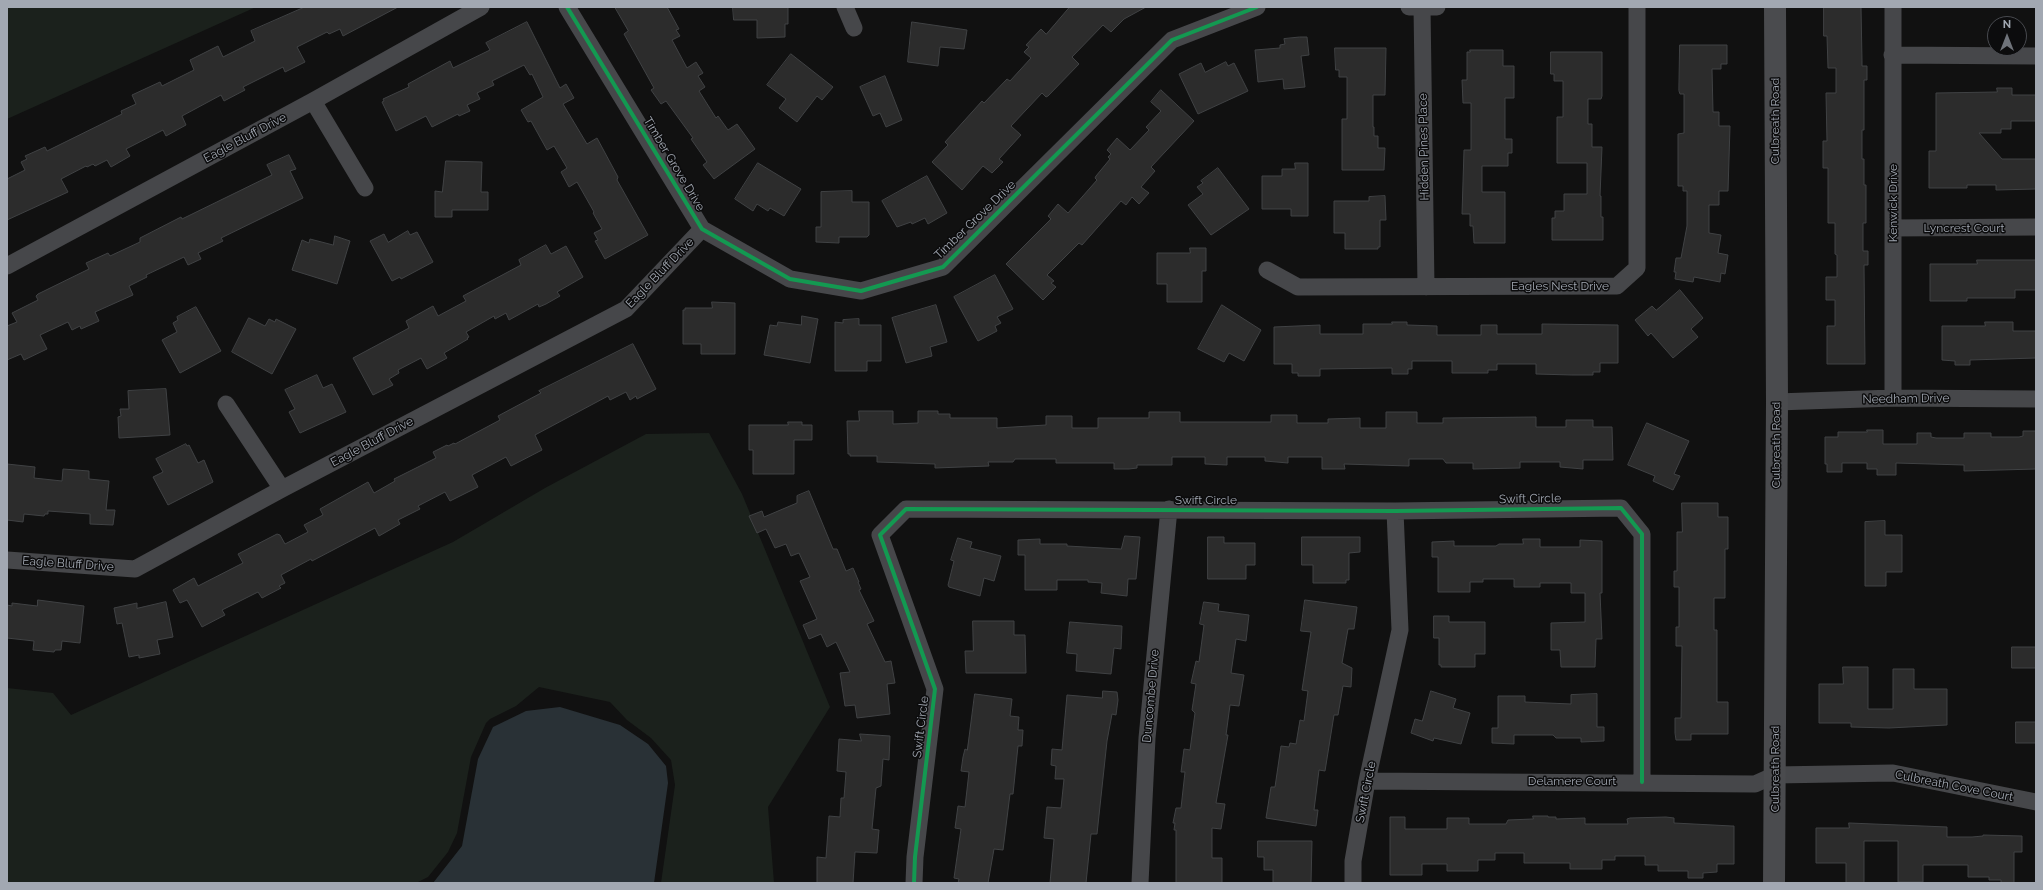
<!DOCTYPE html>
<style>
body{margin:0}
#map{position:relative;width:2043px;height:890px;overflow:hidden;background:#111;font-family:Raleway,sans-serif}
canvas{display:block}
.frame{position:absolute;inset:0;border:8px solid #a2a8b2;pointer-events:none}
.north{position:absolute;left:1987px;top:16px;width:40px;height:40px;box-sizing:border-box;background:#0c0c0d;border:1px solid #484a4f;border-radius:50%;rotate:0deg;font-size:11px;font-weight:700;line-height:16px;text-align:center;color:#a2a8b2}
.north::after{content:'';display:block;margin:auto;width:14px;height:18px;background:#6f737a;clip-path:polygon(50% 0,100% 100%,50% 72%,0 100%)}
</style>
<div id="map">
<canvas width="2043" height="890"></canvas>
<div class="frame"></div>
<div class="north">N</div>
</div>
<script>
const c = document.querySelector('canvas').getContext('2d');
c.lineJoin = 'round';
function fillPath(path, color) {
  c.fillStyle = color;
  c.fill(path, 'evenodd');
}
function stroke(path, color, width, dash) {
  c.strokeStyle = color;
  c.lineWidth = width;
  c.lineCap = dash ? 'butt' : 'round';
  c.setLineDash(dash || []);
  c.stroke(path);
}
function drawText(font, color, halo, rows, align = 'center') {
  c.font = font + ' Raleway,sans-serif';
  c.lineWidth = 3;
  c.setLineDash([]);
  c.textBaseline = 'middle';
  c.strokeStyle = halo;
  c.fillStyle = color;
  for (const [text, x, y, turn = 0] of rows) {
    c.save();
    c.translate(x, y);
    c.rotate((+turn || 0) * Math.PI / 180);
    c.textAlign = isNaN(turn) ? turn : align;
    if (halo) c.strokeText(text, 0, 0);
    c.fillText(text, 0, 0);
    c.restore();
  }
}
const green = new Path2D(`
 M7,7H256L7,119Z
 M709,433L742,494L830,707L768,807L774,883H661L675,785L671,760L651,738L627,720L610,702L539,687L516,706L490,719L486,723L471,757L457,833L448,852L428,877L416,883H7V688L53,693L71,715L453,542L545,488L646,434Z`);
const water = new Path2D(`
 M560,707L620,725L648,744L666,766L668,783L654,883H433L462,846L478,759L493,727L526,711Z`);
const building = new Path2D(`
 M305,7H398L343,36L340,29L329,34L327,32L297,47L305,62L285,72L283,67L243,87L245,90L224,101L221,95L182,116L186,125L166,136L163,130L126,149L130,156L111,167L107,160L95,166L93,164L87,167L86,166L61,179L68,192L7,220V179L25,170L21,162L27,159L25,156L45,147L47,151L122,114L121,111L136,104L132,95L160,82L162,86L194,70L190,60L218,46L223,57L255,41L251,31Z
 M615,7H667L679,29L676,30L680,36L672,40L687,68L696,62L703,73L698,76L705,87L699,91L716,118L718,116L728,130L737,124L755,149L714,179L703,165L707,162L691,139L693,138L666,101L661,104L651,90L654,88L624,34L628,31Z
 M733,7H788V24H785V37L757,38V20H734Z
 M1070,7H1146L1124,19L1111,32L1103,25L1072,57L1079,64L1048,96L1046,97L1042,93L1011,126L1021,135L999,159L1003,162L992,173L983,166L962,190L932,162L948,145L945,142L982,101L984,103L1007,79L1010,81L1031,58L1024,52L1029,47L1026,45L1041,29L1046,34Z
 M1824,7H1861L1862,61V66H1867V80H1864V130H1862V159H1864V185H1866V223H1863V251H1868V265H1864L1865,364H1827V326H1835V300H1826V277H1837V255L1835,254V223H1828V168H1823V141H1827L1826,93H1836V68H1828L1827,36H1824Z
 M527,22L560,88L566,84L574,98L563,104L587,144L597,138L618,177L617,180L648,235L605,259L595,241L598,240L594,233L602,229L593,213L594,212L577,182L569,187L561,172L567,168L554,146L547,150L531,121L528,122L521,110L543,97L532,74L530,75L524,65L492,81L494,85L477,93L480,99L467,105L470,111L459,116L458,114L432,127L426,116L396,131L382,102L384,101L383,99L409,87L408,84L450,61L453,68L490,50L486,43Z
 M912,22L967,30L964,49L940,47L938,66L908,62Z
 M1300,37H1307L1309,55L1301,56L1305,87L1284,89L1283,79L1258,82L1255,50L1280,48V45L1285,44L1284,39Z
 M1680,45H1727V64H1721V69H1712L1713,112H1719V126H1730L1728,191H1719V205H1709V233L1721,235L1718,253L1728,255L1725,274L1721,273L1720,282L1694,277L1693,282L1675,279L1676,272H1674L1676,258H1681L1687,226V191H1683V186H1678V134L1684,133V94H1680L1679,91Z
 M1335,48H1386L1385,95H1373V127H1374V136H1378V148H1385L1384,170H1342V119H1347V77H1339V70H1336Z
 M1470,50H1503V66H1514V98H1505V139H1512V153H1508V166H1482V192H1505V243H1474L1473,226H1470V214H1462L1464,150H1471V103H1463L1462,80H1467V52H1470Z
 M1551,52H1602V96L1601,99H1588V124H1592V147H1602L1600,196H1601V217H1603V240H1552V218H1555V211H1564V194H1587V163H1557V117H1563V81H1554V74H1551Z
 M791,54L833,87L822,100L817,96L797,122L779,108L786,99L767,85Z
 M1226,62L1228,66L1234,63L1248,91L1198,114L1179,74L1201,63L1205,72Z
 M885,76L902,120L886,127L880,113L873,116L860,87Z
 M1997,88H2012V95H2036V121H2011V129H2001V133H1979L2002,159H2036V189L1996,190V185H1967V188H1929V151H1936V93L1997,92Z
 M1161,90L1194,121L1151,167L1155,171L1141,187L1149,193L1139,204L1132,197L1126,205L1121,201L1082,245L1079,243L1047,275L1054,281L1051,283L1056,287L1043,300L1006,264L1051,219L1048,216L1058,204L1068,213L1097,180L1095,178L1096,176L1110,159L1108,157L1111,154L1107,150L1117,138L1130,150L1149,130L1146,127L1161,111L1151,102Z
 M289,155L296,169L290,171L303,198L221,238L223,241L198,253L201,259L188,265L184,257L146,275L147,277L129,286L133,295L95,312L99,321L81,329L80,326L72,330L68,322L40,335L47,349L24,360L21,354L7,360V326L17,322L12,313L38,300L36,296L38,294L89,269L86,263L108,253L110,256L140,242V238L181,217L182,219L272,175L267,165Z
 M446,161L482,162L481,192H488V210H452V217H435V191L442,192Z
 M758,163L801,189L784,216L770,208L768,211L757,204L753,211L735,199Z
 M1295,163H1308V216H1291V209H1262V176H1282V169H1295Z
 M1218,168L1249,209L1211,235L1188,205L1203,194L1197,187L1203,183L1201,181Z
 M927,176L947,213L928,224L925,218L912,224L911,222L897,227L882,201Z
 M852,191V202H869V235L867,237H839V243L816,242V227H821V192Z
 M1385,196L1386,220H1380V247H1378V249H1345V233H1334V201H1369V197Z
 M408,231L410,235L417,232L433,262L401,279L400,277L392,281L370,241L384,234L388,242Z
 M335,236L350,241L337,284L292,270L302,240L309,243L310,239L333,245Z
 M546,245L551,254L566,246L583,277L557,292L560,296L546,304L539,307L538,304L509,320L506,313L495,319L494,316L466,332L469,337L467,338L468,339L444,353L447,358L427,369L421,358L398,370L399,373L389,379L393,385L373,395L353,358L409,328L406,321L433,306L438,316L466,301L463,296L521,265L519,260Z
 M1190,248H1206V271H1202V302H1167V284H1157V253H1190Z
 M1977,260H2036V290H2015V298H1967V301H1930V264H1977Z
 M995,275L1013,309L997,317L1001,323L995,326L997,331L978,341L954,297Z
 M1680,290L1703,318L1691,329L1698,337L1673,358L1651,333L1648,336L1635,320L1652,306L1656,310Z
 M712,302L735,303V354H701V344H683V310H685V308H712Z
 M936,305L947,342L930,347L932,356L906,363L892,318Z
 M1222,305L1261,330L1244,361L1229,353L1224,362L1198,349Z
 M196,307L221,351L180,373L162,340L177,332L173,323L178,320L177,317Z
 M802,316L818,319L810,363L764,355L770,325L777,326L778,322L801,325Z
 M249,318L265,326L269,319L275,322L276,319L296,329L272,374L232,352Z
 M859,319V325H881V361H867V371H835V322L843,323V320Z
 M1392,322H1407V325L1437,326V335H1481V325H1497V334H1542V324L1618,325V363H1600V372H1593V375H1572L1536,374V364H1497V370H1488V373H1452V361H1412V369H1408V374H1392V368L1320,369V376H1298V373H1292V364H1274V327L1320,325V334H1363V324H1392Z
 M1985,322H2013V331H2036V358L1970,360V365H1955V361L1942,360V326H1985Z
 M633,344L656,389L637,399L636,396L630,400L626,392L610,400L608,396L535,435L542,450L511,466L506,457L472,475L478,487L450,501L445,492L418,506L420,509L398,520L400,524L379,536L375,528L312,561L311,559L281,575L285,583L279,586L281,588L262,598L258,592L222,610L225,615L202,627L187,600L180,603L173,590L194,578L198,586L243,563L238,554L277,534L280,535L285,544L308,532L304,525L323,515L320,509L368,482L374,493L395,481L394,479L436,458L433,452L447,445L448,446L454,443L455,444L500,420L498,416L541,393L539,391Z
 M317,375L323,388L332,384L346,412L300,433L289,412L295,409L285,390Z
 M166,389L170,435L119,438L118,417L121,416L120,409H129L128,391Z
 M859,411H893V424L918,423V411H938V414H950V418H997V428L1046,425V416H1072V428H1098V418H1149V412H1180V422H1271V415H1297V423H1328V419L1360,418V428H1386V412H1417V423H1443V418L1536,417V427H1566V420H1593V427H1612L1613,460H1583V469L1560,467V462H1520V468L1473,469V463H1446L1443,459H1409V466L1344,464L1345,469H1322V457H1288V463L1265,461V457H1227V465L1205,464V457H1172V465H1137V468L1129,469H1114V463H1056V459H1015L1013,462H988L989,466L935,468V464L877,462V456H850V454H848L847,421H859Z
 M788,422H802V425H812V440H794V474H753V450H749V425H788Z
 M1647,423L1689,441L1674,474L1680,476L1673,490L1653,481L1655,476L1628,465Z
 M1867,430H1883V444H1917V433H1931V437L1936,438H1964V433H1991V437H2019L2023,436V431H2036V469L1964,471V465L1896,463V475H1877V469H1867V463H1842V472H1827V464H1825V437H1838V432H1867Z
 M186,444L187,446L189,445L198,463L204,460L213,482L168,505L153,477L163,472L156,459Z
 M7,464L35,467L34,478L62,481L63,469L89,471V479L109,481L106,510H115L113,525L90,524V514L48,511V514H45L44,516L24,514L23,522L7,520Z
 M809,491L833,549H837L846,571L853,568L859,582H858L861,589L859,590L874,621L867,624L885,662L891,661L895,683L887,684L890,714L857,718L855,705L845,706L840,673L850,672L836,642L827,647L821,634L809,639L803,625L817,619L800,581L810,577L799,553L791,556L786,544L775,548L766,529L757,533L749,516L762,511L764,517L797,503V496Z
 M1682,503H1718V517H1728V549H1725V598H1714V630H1717V702H1728V734H1691V740H1676L1675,733V718H1681L1682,646H1676V627H1679V587H1674V571H1677V532H1682Z
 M1885,521V535H1902V572H1886V586H1865V522Z
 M1125,536L1140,537L1136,579H1128L1127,596L1101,593L1102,583L1088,582V580H1057V590H1025V555H1018V540L1040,539V544H1067V546L1121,549Z
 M1208,537H1224V543H1255V565H1246V579H1208Z
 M1302,537H1360V552L1349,553V580H1346V583H1313V565H1302Z
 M958,538L972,542L970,548L1001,556L994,581L984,578L980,596L949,587L948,585L954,561L951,560Z
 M1523,539H1540V547H1580V540L1602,541V593H1600L1602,639H1596L1595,667H1561L1560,650H1551V623L1585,622V593H1571V583H1540V587H1514V579H1483V582H1470V592H1438V557H1432V542L1454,541V546H1496L1499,544H1523Z
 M38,600L84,606L80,643L62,641L61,650H55L54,652L33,650L34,641L7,638V605L12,606V603L37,606Z
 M1305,600L1357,607L1354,629H1348L1342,663L1352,668L1351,687L1343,686L1338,715H1334L1325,771L1319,770L1314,810H1318L1316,826L1266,818L1271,787H1275L1281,746L1289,747L1290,743L1296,744L1300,720L1304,721L1308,691L1302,690L1311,632L1301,631Z
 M166,602L173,637L157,640L160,654L139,658V655L129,657L122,623L117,624L114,608L137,603V608Z
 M1204,602L1219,604L1218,611L1249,615L1246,641L1236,639L1231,673L1244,675L1239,706L1230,705L1226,735H1228L1216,803L1225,804L1221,829L1212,828V858H1222V883H1176V830H1174L1175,823H1173L1176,808H1181L1185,772H1181L1184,749L1190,750L1195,713L1192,710L1196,684L1191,683L1196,661L1199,662L1204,625L1200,624Z
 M1434,616H1449V622H1485V654H1475V667H1441V665H1439V638H1434Z
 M973,621H1014V635H1025L1026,673H966L965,651H973Z
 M1070,622L1122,626L1121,649L1114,648L1111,674L1076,671L1077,654L1067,653Z
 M2012,647H2036V668H2012Z
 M1843,667H1868V709H1893V669H1914V689H1947V725L1889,728L1851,727V723H1819V684H1843Z
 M1103,691L1117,692L1118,700L1116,715L1112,714L1107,741L1097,834H1091L1086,883H1050L1054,839L1044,838L1047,807L1061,808L1064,779H1055L1056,766L1051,765L1052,749L1062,750L1067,695L1102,698Z
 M1431,691L1456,699L1453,708L1470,713L1461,744L1434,738L1433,741L1411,733L1415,719L1422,721Z
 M975,694L1012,699L1010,716L1019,717L1018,730H1023L1022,746H1018L1013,794H1010L1003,850L994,849L988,883H958L959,879L954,878L961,829L955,828L958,806L965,807L969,772L961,771L963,757L965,749L967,750Z
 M1597,694V727H1604V741L1581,742V738H1556L1553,735H1514V744L1492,743V728H1498V696H1525V702L1571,704V695Z
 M2016,722H2036V743H2016Z
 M860,734L890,736L889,760L883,759L881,786L876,788L872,829L879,830L877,853L855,852L853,883H817V857L826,858L829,816L840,817L841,798H844L846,772L837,771L839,739L861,741Z
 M1533,816H1548V817H1556V819L1585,818V824H1628L1627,819L1630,818L1666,817L1674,818V823L1732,826H1734V864H1717V872L1703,873V878H1688V871H1658V865H1645V856H1615V860H1602V869H1570V863H1524V853H1495V860H1478V871H1447V864H1422V875H1390V817H1405V829H1447V818H1469V824H1506L1508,820L1533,819Z
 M1849,823L1947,827V837H1972L1983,836V835L2022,836V852H2014V883H2001V880H1989V877H1968V865H1923V882H1898V841H1864V883H1846V863H1816V828H1849Z
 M1258,841H1312L1311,883H1273V870H1264V857H1258Z`);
const street = new Path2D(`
 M567,7L702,229L790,279L861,291L943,267L1172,40L1257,7
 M845,7L854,28
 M1409,7H1437
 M1422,7L1426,287
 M1892,55L2036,56
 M313,101L365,188
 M1893,228L2036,227
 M7,266L313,101L481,7
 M1267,270L1298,287L1617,286L1637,268V7
 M1893,398V7
 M1777,402L1893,398L2036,399
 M226,404L282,489
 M7,560L135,569L282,489L626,309L702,229
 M1367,781L1755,784L1775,775L1893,773L2036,802
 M914,883L915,857L935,689L880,535L906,509L1395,511L1621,508L1642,534V782
 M1140,883L1147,738L1169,509
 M1353,883V861L1367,781L1400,630L1395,511`);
const secondary = new Path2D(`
 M1774,883L1777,402L1775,7`);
const cycleway = new Path2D(`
 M567,7L702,229L790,279L861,291L943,267L1172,40L1257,7
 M914,883L915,857L935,689L880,535L906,509L1395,511L1621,508L1642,534V782`);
const streetNames = [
 ["Culbreath Road",1775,121,-90],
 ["Eagle Bluff Drive",245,138,-28],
 ["Hidden Pines Place",1424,147,-91],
 ["Timber Grove Drive",674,164,59],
 ["Kenwick Drive",1893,203,-90],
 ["Timber Grove Drive",975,220,-44],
 ["Lyncrest Court",1964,228],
 ["Eagle Bluff Drive",660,273,-46],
 ["Eagles Nest Drive",1560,286],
 ["Needham Drive",1906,399,-1],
 ["Eagle Bluff Drive",372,442,-28],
 ["Culbreath Road",1776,445,-90],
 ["Swift Circle",1530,499,-1],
 ["Swift Circle",1206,500],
 ["Eagle Bluff Drive",68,564,4],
 ["Duncombe Drive",1151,696,-85],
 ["Swift Circle",921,727,-83],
 ["Culbreath Road",1775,769,-90],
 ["Delamere Court",1572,781],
 ["Culbreath Cove Court",1954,786,11],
 ["Swift Circle",1366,792,-79]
];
fillPath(green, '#1b211c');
fillPath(water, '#293136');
fillPath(building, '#2c2c2c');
stroke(building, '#404244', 1);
stroke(street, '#46474a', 17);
stroke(secondary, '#4a4b4e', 22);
stroke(cycleway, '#139951', 4);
drawText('12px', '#a2a8b2', '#0c0c0d', streetNames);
</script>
